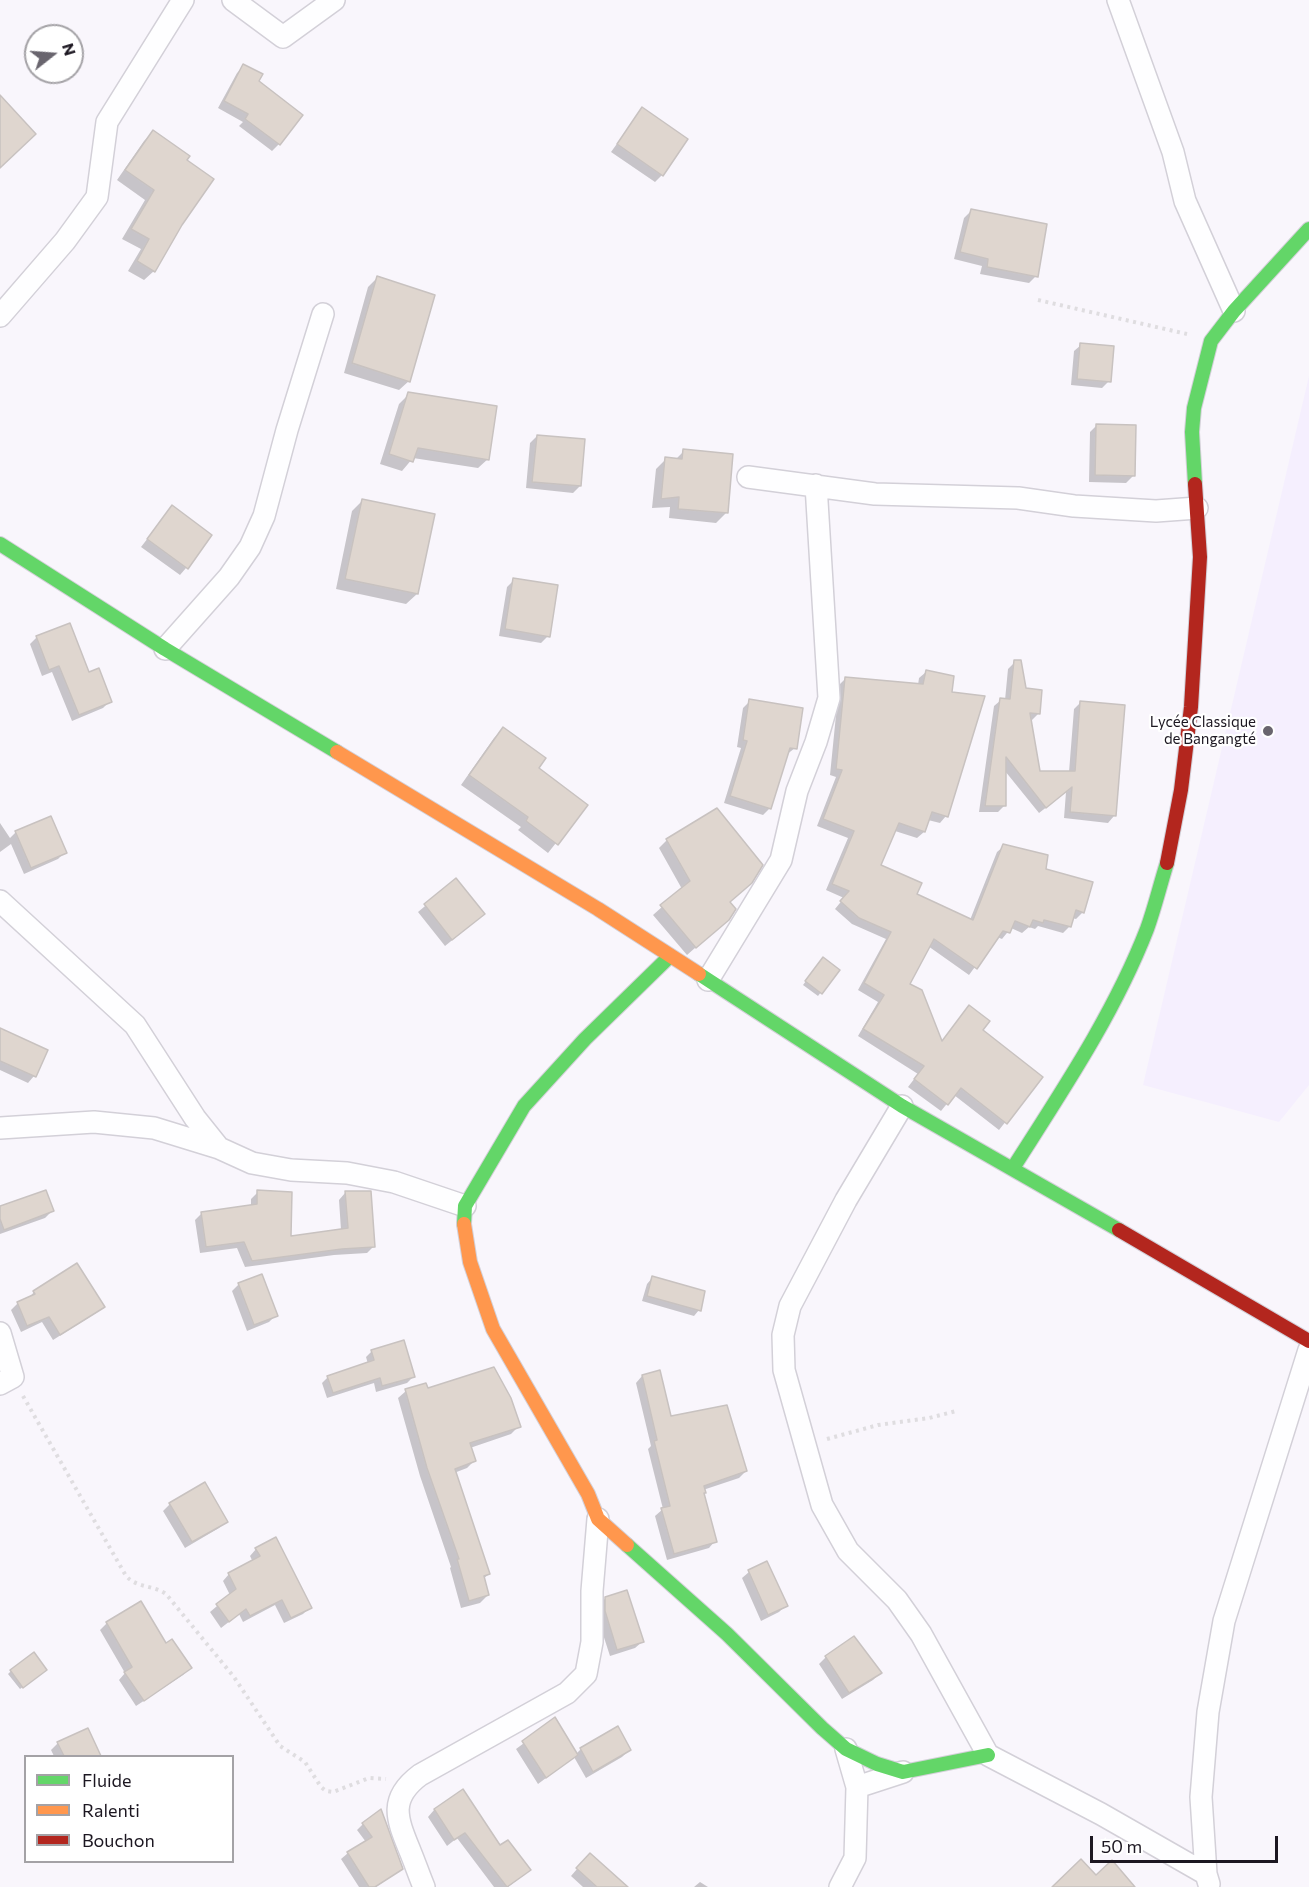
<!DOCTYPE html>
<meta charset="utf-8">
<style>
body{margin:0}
#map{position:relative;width:1309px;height:1887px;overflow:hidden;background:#f9f6fc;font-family:Commissioner,sans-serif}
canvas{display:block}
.legend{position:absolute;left:24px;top:1755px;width:210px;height:108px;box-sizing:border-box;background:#fff;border:2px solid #a4a2a6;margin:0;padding:8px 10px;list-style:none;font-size:18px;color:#1c1721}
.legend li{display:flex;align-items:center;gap:12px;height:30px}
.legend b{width:30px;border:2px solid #a4a2a6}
.north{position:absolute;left:24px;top:24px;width:60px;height:60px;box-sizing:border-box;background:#fff;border:2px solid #a4a2a6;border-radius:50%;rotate:73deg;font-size:16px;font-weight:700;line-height:24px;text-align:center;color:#1c1721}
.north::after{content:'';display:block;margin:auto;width:21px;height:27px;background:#69656e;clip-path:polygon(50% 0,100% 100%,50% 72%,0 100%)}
.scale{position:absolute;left:1090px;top:1836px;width:188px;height:27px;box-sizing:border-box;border:3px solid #1c1721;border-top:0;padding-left:8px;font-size:18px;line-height:21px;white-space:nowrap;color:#1c1721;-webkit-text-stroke:4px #fff;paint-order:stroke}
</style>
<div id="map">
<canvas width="1309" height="1887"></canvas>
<ul class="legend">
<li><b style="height:8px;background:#63d668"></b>Fluide</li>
<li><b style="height:8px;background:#ff974d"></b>Ralenti</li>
<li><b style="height:8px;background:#b3261e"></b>Bouchon</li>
</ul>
<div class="north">N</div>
<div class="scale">50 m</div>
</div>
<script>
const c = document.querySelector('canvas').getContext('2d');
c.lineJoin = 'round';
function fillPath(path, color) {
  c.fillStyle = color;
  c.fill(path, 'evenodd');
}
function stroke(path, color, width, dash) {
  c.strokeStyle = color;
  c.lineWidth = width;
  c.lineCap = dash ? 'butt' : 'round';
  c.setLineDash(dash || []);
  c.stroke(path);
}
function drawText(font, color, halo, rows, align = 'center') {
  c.font = font + ' Commissioner,sans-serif';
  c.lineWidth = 4.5;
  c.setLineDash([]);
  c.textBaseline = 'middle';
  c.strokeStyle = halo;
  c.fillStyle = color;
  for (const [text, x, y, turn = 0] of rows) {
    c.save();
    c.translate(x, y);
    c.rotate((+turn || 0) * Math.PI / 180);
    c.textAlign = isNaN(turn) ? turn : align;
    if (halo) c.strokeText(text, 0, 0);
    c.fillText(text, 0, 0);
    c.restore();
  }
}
const built = new Path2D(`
 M1309,376V1085L1279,1122L1143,1085Z`);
const shadow = new Path2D(`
 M244,66L279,144L272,151L239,126L243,122L218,108L237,73Z
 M642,109L662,175L655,182L611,152Z
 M153,132L185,161L181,224L154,271L144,280L128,271L141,249L122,239L145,200L117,180L144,141Z
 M971,211L1036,276L1029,283L980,274L982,266L954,259L964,218Z
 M377,278L409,381L399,390L344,373L368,287Z
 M1081,345L1109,381L1102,388L1071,385L1074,351Z
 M409,394L488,459L478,468L413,458L402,471L380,464L399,404Z
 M1097,425L1133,476L1126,483L1089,482L1090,432Z
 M537,436L580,486L573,493L526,488L530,443Z
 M684,451L727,512L716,523L669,518L670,507L652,508L656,469L666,459L675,460Z
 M363,500L417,594L406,604L336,589L352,511Z
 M172,507L186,568L180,575L141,547Z
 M514,580L548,636L541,643L499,636L507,587Z
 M37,637L88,674L110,701L103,708L72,721L52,672L42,676L30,644Z
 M1015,662L1024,690L1039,713L1032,720L1029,719L1039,772H1069L1074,709L1081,702L1114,816L1108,823L1064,818L1066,792L1039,813L1005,771V805L998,812H979L994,706L1001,700H1005L1008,669Z
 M926,672L946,816L940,823L928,820L924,832L917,838L895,831L879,866L915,895L970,920L997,852L1004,846L1044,870L1083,912L1076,919L1072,918L1070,926L1063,933L1038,926L1035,929L1029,927L1022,933L1011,928L1002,939L997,937L969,975L928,946L908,984L941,1043L981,1030L1041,1077L999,1130L954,1095L941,1111L908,1087L918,1074L858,1036L878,1002L858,990L886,939L852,924L835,909L844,898L826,890L848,838L817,826L836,777L830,775L839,685L846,678L918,685L919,678Z
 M750,701L795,748L786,755L770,808L763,815L724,803L741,748L737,747L743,708Z
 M503,729L537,768L586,805L548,853L518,830L521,827L461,785L494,738Z
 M0,823L10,838L16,832L65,852L58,859L24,874L11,844L0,852Z
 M667,840L728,902V919L687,955L653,915L682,889L659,848Z
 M456,880L476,921L445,946L418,912Z
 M820,962L838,970L818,996L803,985Z
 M0,1030L34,1076L28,1083L0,1070Z
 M258,1192L289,1237L341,1230L339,1200L345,1193L374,1246L367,1253L334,1255L245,1267L237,1248L200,1253L195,1220L202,1213L251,1207V1199Z
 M0,1208L52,1211L45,1218L0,1234Z
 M652,1278L699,1310L694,1316L642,1301L647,1284Z
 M239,1284L276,1315L269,1322L247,1331L232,1291Z
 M34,1292L103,1306L96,1313L53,1340L42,1322L21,1332L11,1310L18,1303L28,1299Z
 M372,1351L413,1377L407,1383L376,1392L374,1383L327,1398L322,1383L328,1377L368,1364L366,1357Z
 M642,1376L670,1417L746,1471L739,1478L703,1490L702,1494L715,1541L709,1548L667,1560L655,1516L663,1509L648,1449L651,1446L636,1383Z
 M427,1390L519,1426L511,1434L470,1448L474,1461L467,1468L454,1473L489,1574L483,1579L488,1595L480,1603L461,1608L450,1568L451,1567L420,1476L398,1398L406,1391Z
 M170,1504L226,1521L219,1528L185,1548L163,1511Z
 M256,1549L310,1607L303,1614L284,1623L275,1605L243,1622L239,1614L221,1628L210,1612L230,1595L223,1581L229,1574L253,1562L250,1556Z
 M749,1572L786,1605L779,1612L761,1621L742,1578Z
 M606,1598L642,1642L635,1648L610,1656L598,1619V1605Z
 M107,1623L166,1645L190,1668L183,1675L136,1706L119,1680L125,1673L100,1630Z
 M826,1657L880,1673L873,1680L842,1699L819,1664Z
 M11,1671L42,1673L20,1689L8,1674Z
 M555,1720L576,1754L581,1749L629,1750L622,1757L586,1778L574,1757L538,1784L516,1749Z
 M88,1730L100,1756H54L51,1750L58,1743Z
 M463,1791L522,1876L508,1887H494L457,1838L447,1846L428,1817L434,1810Z
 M363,1824L402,1869L376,1887H359L341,1859L348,1853L366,1842L357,1830Z
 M583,1862L621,1887H583L571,1876Z
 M700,1882L708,1887H694Z`);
const building = new Path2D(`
 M243,64L263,74L259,81L303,115L280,145L245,119L248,114L224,101Z
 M0,95L36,134L0,168Z
 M642,107L688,139L663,176L617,144Z
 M153,130L190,156L187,160L214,179L182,225L155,272L137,261L149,239L131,229L154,190L125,170Z
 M971,209L1047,224L1038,277L987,267L988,259L960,252Z
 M377,276L435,295L410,382L352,363Z
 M1080,343L1114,346L1111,382L1077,379Z
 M408,392L497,406L489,460L418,448L413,462L389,454Z
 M1096,424L1136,425L1135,476L1095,475Z
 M537,435L585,439L581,486L532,482Z
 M683,449L733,454L728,513L678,509L679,497L661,499L665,457L682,459Z
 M362,499L435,514L418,594L345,579Z
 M172,505L212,535L188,569L147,539Z
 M513,578L558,585L550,637L505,629Z
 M70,623L89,672L99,668L112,702L79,715L59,666L49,670L36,636Z
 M1014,660H1021L1026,688L1042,690L1040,714L1030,713L1040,771H1075L1080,701L1125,705L1116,816L1070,812L1072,787L1046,808L1006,757V806H985L1000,698L1010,699Z
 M926,670L954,676L952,692L985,696L948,817L932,812L925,832L899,823L881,865L922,883L917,894L973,920L1003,844L1048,855L1046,869L1093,882L1084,913L1076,910L1071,927L1044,920L1043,923L1033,920L1030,927L1015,921L1010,933L1003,931L977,969L934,939L910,984L922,990L942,1041L969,1005L990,1021L983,1030L1043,1077L1007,1124L961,1088L948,1105L914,1079L924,1066L863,1029L884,995L864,983L891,932L859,918L840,901L849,891L832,884L854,831L823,819L842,770L836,769L845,677L923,684Z
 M749,699L803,708L797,749L790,748L771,809L730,796L747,741L743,740Z
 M503,727L546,758L539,768L588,805L558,845L526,821L528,817L469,775Z
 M717,808L763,865L752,883L730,902L736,909L729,920L696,948L660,905L690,881L666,839Z
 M51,816L67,853L31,868L15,831Z
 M456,878L485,914L452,940L424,904Z
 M823,957L840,970L822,994L805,981Z
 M0,1028L48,1050L36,1077L0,1061Z
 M46,1190L54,1211L4,1230L0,1219V1206Z
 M257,1190L292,1192L291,1236L348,1228L345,1191H371L375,1247L342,1249L252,1261L244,1242L206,1247L201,1212L257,1204Z
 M77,1263L105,1307L60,1335L49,1317L27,1326L17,1302L35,1294L33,1291Z
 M262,1274L278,1316L254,1325L238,1283Z
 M652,1276L705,1291L701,1311L647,1296Z
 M404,1340L415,1377L382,1386L380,1378L333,1393L327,1376L374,1360L371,1350Z
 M494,1367L511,1398L521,1427L470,1443L476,1461L455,1469L490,1574L484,1576L489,1595L469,1601L457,1559H459L427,1468L405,1389L426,1383L428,1388Z
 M660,1370L671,1416L727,1405L747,1471L704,1486L706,1493H704L717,1542L674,1554L661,1508L670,1506L654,1441L657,1440L642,1375Z
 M205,1482L228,1522L192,1542L169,1503Z
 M276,1537L312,1608L291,1618L282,1600L250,1616L246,1609L229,1622L216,1604L236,1589L228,1573L260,1556L255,1548Z
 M767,1561L788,1606L768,1615L748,1570Z
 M627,1590L644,1642L617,1650L605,1611V1597Z
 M141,1601L166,1643L172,1639L192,1668L144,1701L124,1672L132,1667L106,1622Z
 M854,1636L882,1673L849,1693L825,1656Z
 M34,1652L47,1670L23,1688L10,1670Z
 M555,1717L578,1755L546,1778L522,1741Z
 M618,1726L631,1750L593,1772L580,1748Z
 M88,1728L101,1756H64L57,1742Z
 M463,1789L500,1845L508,1840L531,1870L507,1887L465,1833L454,1840L434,1809Z
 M381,1809L403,1869L375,1887H369L347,1852L372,1837L362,1823Z
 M590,1853L628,1887H597L576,1868Z
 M1081,1859L1096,1875L1112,1860L1135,1887H1052Z`);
const path = new Path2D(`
 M1038,300L1187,334
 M23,1396L126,1576C137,1588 153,1585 166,1594L234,1677L280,1746L305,1762L321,1787L326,1791L333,1792L369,1778L386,1779
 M827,1439L878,1425L929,1418L956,1411`);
const street = new Path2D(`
 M233,0L283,37L334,0
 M1118,0L1173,152L1185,201L1234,311
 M0,316L65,241L97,197L107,122L183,0
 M748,477L875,494L1018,498L1074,506L1156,511L1197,508
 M165,649L229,577L250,547L264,516L287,430L323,314
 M0,901L135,1025L195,1118L219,1148
 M708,980L781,860L797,791L816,742L829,698L816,485
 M902,1106L846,1200L790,1306L783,1335L784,1370L822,1505L848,1551L897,1600L921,1634L988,1755L1101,1814L1206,1874
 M0,1128L94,1122L154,1128L219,1148L252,1163L291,1170L347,1173L394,1182L465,1206
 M0,1333L13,1377L0,1384
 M857,1787L903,1772
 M1209,1884L1206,1874L1201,1797L1208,1712L1224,1621L1309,1350
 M424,1887C419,1875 415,1863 410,1851C397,1819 388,1799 420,1775L567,1693L586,1674L592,1642V1591L598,1519
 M840,1887L855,1858L857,1787L846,1749`);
const fast = new Path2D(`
 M1195,484L1192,432L1194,408L1211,341L1234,311L1309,229
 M0,544L165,649L337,752
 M699,974L902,1106L1119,1230
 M1013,1168C1062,1091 1114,1014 1147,929C1155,907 1160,885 1167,863
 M464,1224L465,1206L524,1106L585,1039L670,956
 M627,1545L727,1634L822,1728L846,1749L877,1764L903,1772L988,1755`);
const slow = new Path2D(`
 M337,752L598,909L699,974
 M464,1224L470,1262L493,1329L588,1494L598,1519L627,1545`);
const jam = new Path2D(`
 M1167,863L1181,790L1191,707L1200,557L1195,484
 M1119,1230L1309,1341`);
const markers = [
 [1268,731,6,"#69656e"]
];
const poiNames = [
 ["Lycée Classique",1256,722],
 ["de Bangangté",1256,739]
];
fillPath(built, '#f5effe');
fillPath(shadow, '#0003');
fillPath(building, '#dfd6cf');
stroke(building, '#c8c2c0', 1.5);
stroke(street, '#d3d0d8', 24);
stroke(fast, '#d3d0d8', 16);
stroke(slow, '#d3d0d8', 16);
stroke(jam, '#d3d0d8', 16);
stroke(path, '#dfdde0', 4, [3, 4.5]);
stroke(street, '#fefeff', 21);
stroke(fast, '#63d668', 14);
stroke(slow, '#ff974d', 14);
stroke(jam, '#b3261e', 14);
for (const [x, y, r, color] of markers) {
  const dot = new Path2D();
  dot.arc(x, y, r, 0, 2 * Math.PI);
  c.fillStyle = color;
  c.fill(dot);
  stroke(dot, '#fff', 2);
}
drawText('15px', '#1c1721', '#fff', poiNames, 'right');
</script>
